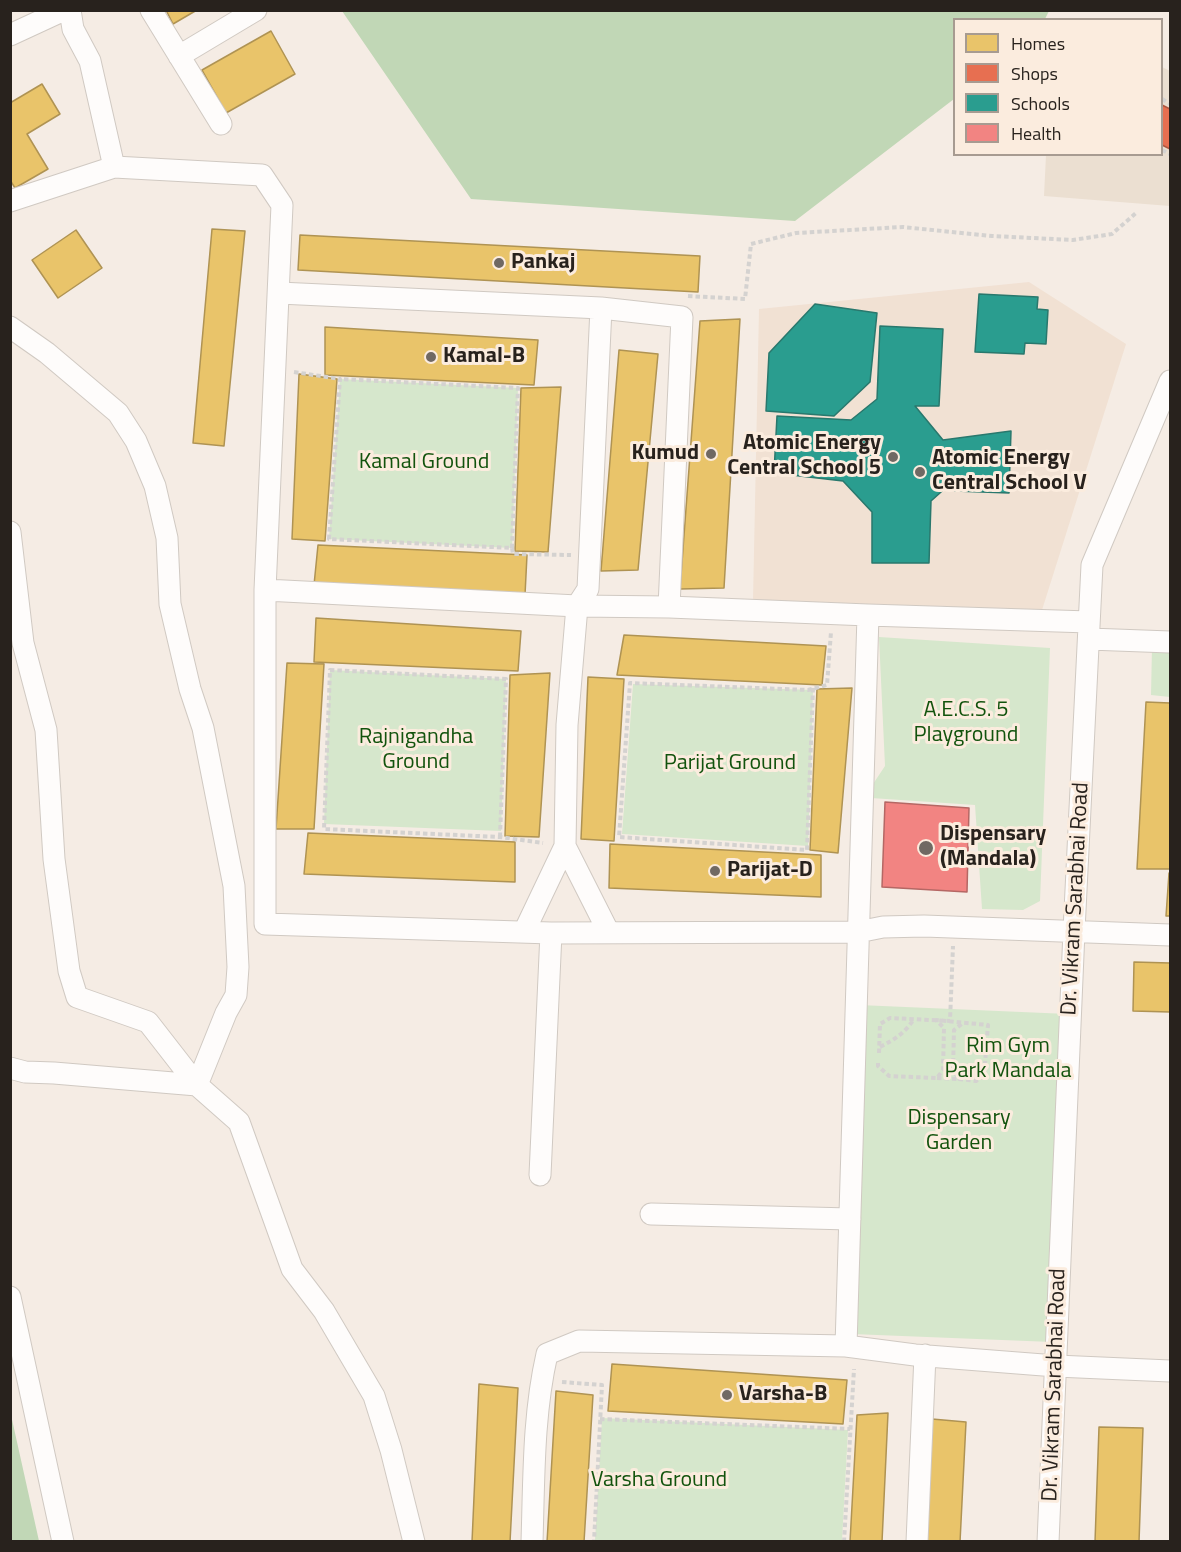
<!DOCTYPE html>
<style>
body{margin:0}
#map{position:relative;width:1181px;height:1552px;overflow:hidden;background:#f5ece4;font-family:"Titillium Web",sans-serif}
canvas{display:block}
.frame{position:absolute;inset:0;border:12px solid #28221d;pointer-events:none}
.legend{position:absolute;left:953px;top:18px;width:210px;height:138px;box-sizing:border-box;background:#fbecde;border:2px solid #a79b91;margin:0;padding:8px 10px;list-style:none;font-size:18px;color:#28221d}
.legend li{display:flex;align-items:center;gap:12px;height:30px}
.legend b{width:30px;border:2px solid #a79b91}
</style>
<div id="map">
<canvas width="1181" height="1552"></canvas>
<div class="frame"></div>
<ul class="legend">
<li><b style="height:16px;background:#e9c46a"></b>Homes</li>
<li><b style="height:16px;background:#e76f51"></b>Shops</li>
<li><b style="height:16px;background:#2a9d8f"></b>Schools</li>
<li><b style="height:16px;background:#f28482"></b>Health</li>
</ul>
</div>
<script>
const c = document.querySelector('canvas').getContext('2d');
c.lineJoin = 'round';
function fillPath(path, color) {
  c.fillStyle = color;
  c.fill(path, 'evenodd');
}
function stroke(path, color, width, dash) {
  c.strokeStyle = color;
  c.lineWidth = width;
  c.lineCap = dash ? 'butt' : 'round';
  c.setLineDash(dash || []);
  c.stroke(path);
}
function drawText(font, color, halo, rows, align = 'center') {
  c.font = font + ' "Titillium Web",sans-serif';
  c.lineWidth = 6;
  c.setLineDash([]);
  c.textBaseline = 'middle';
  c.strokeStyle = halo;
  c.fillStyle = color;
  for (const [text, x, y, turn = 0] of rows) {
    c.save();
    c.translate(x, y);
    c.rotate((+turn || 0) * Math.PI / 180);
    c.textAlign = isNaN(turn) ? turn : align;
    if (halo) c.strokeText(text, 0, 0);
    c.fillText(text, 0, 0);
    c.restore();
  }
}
const commercial = new Path2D(`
 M1162,67L1170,71V206L1044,196L1046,155L1162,154Z`);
const built = new Path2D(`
 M1029,282L1126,344L1042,610L753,600L759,309Z`);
const green = new Path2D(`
 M340,379L518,388L512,548L329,539Z
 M879,637L1050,648L1040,901L1023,910L982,909L975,805L871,798L873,784L885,766Z
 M1152,647L1170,648V697L1151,695Z
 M330,670L506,679L501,831L324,824Z
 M633,684L813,690L808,846L622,834Z
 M859,1005L1068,1014L1052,1342L852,1334Z
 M602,1418L848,1430L842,1541H595Z`);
const forest = new Path2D(`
 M342,11H1049L1045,19L954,20V99L795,221L471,199Z
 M10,1415H11L39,1541H11Z`);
const homes = new Path2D(`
 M166,10H197L173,24Z
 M271,31L295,74L226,113L202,70Z
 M42,84L60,114L27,134L48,169L15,188L10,180V103Z
 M212,229L245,231L224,446L193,443Z
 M76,230L102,268L58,298L32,260Z
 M300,235L700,256L698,292L298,270Z
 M740,319L724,588L680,589L700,321Z
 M325,327L538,340L534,385L325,375Z
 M619,350L658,354L638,570L601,571Z
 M299,374L337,379L325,541L292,539Z
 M561,387L548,552L515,551L521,388Z
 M318,545L527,555L525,595L314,585Z
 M316,618L521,631L518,671L314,662Z
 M624,635L826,646L822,685L617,675Z
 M287,663L324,664L314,829H276Z
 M550,673L539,837L505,836L510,675Z
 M588,677L624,679L614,841L581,839Z
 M852,688L838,853L810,850L817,689Z
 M1146,702L1170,703V869H1137Z
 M308,833L515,842V882L304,874Z
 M610,844L821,855V897L609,888Z
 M1169,873H1170V916H1166Z
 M1134,962L1170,963V1012L1133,1011Z
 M612,1364L847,1380L843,1424L608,1411Z
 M479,1384L518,1388L510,1542H472Z
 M556,1391L593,1395L584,1542H547Z
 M888,1413L882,1542H850L857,1415Z
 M932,1419L966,1422L960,1542H926Z
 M1099,1427L1143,1428L1139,1542H1095Z`);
const shops = new Path2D(`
 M1162,105L1170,109V149L1162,145Z`);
const schools = new Path2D(`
 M979,294L1038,297L1037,309L1048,310L1046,344L1025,343L1024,354L975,352Z
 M815,304L877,313L870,382L834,416L766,411L769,353Z
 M880,326L943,329L939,406H915L943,440L1011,431L1009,493L955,491L950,484L931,501L929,563H872V512L843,481L774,473L777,416L851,420L877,399Z`);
const health = new Path2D(`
 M885,802L969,808L967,892L882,887Z`);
const path = new Path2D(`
 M1162,99L1170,104
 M1162,150L1170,154
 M688,296L745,299L751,244L796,233L903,227L992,236L1073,240L1112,234L1136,213
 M294,372L340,379L329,539L512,548L518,388L340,379
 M512,548L513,554L571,555
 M813,688L807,850L619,837L630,683L808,690L827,685L831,632
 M500,837L506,679L330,670L324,829L500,837L543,843
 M880,1047C895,1039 904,1034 914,1019
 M879,1053L880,1024L890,1018L950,1021L953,946
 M878,1063V1066L889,1076L937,1078L943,1070L944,1028L936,1020L988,1025L984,1076L976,1081L959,1079L953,1070L954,1030L963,1023
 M937,1078L958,1079
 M562,1382L602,1385L594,1542
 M600,1419L850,1429
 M844,1542L854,1369`);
const minor = new Path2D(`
 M70,10L73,29L90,61L114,167L262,175L282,205L265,590V924L551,933L858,932L883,927L924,926L1170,935
 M151,10L221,124
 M10,35L64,10
 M179,56L256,10
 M10,201L114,167
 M279,293L601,308L682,317L669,607
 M601,308L588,589L577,606L567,725L565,846L609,933
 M10,327L47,353L118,413L136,441L155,486L167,538L170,604L190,689L203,728L234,886L238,967L236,995L226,1013L197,1085
 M10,532L23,643L46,730L54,859L69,971L77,997L148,1022L197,1085L239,1122L292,1269L324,1311L374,1396L391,1450L414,1542
 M265,590L577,606L669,607L868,615L1089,622
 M1089,639L1170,642
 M524,932L565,846
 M10,1068L25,1072L54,1073L197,1085
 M540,1175L551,933
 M651,1214L850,1219
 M10,1297L63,1542
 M846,1346L868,615
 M532,1542C534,1479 533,1415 547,1354L579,1341L846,1346L915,1355L1056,1366L1170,1371
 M917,1542L925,1355
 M1048,1542L1074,931L1092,565L1170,381`);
const markers = [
 [499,263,6,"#706963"],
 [431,357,6,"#706963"],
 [711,454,6,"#706963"],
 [893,457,6,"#706963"],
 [920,472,6,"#706963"],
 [926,848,8,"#706963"],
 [715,871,6,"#706963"],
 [727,1395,6,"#706963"]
];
const poiNames = [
 ["Pankaj",511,263],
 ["Kamal-B",443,357],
 ["Atomic Energy",881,444,"right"],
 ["Central School 5",881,469,"right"],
 ["Kumud",699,454,"right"],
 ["Atomic Energy",932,459],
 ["Central School V",932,484],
 ["Dispensary",940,835],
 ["(Mandala)",940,860],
 ["Parijat-D",727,871],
 ["Varsha-B",739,1395]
];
const parkNames = [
 ["Kamal Ground",424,463],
 ["A.E.C.S. 5",966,711],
 ["Playground",966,736],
 ["Rajnigandha",416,738],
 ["Ground",416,763],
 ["Parijat Ground",730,764],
 ["Rim Gym",1008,1047],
 ["Park Mandala",1008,1072],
 ["Dispensary",959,1119],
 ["Garden",959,1144],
 ["Varsha Ground",659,1481]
];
const streetNames = [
 ["Dr. Vikram Sarabhai Road",1076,899,-87],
 ["Dr. Vikram Sarabhai Road",1055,1385,-88]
];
fillPath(commercial, '#ebdfd1');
fillPath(built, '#f1e1d3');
fillPath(green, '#d6e7cc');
fillPath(forest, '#c1d7b6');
fillPath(homes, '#e9c46a');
stroke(homes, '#af9353', 1.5);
fillPath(shops, '#e76f51');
stroke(shops, '#ae5841', 1.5);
fillPath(schools, '#2a9d8f');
stroke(schools, '#29786d', 1.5);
fillPath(health, '#f28482');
stroke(health, '#b56764', 1.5);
stroke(minor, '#d0c9c2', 23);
stroke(path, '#d4d2d0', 4, [4.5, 3]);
stroke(minor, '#fefcfb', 21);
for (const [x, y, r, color] of markers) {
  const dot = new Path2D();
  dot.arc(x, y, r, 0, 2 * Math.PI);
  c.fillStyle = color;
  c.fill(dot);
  stroke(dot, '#fbecde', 2);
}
drawText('bold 22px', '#28221d', '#fbecde', poiNames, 'left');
drawText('22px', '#12530d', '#fbecde', parkNames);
drawText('22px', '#28221d', '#fbecde', streetNames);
</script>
